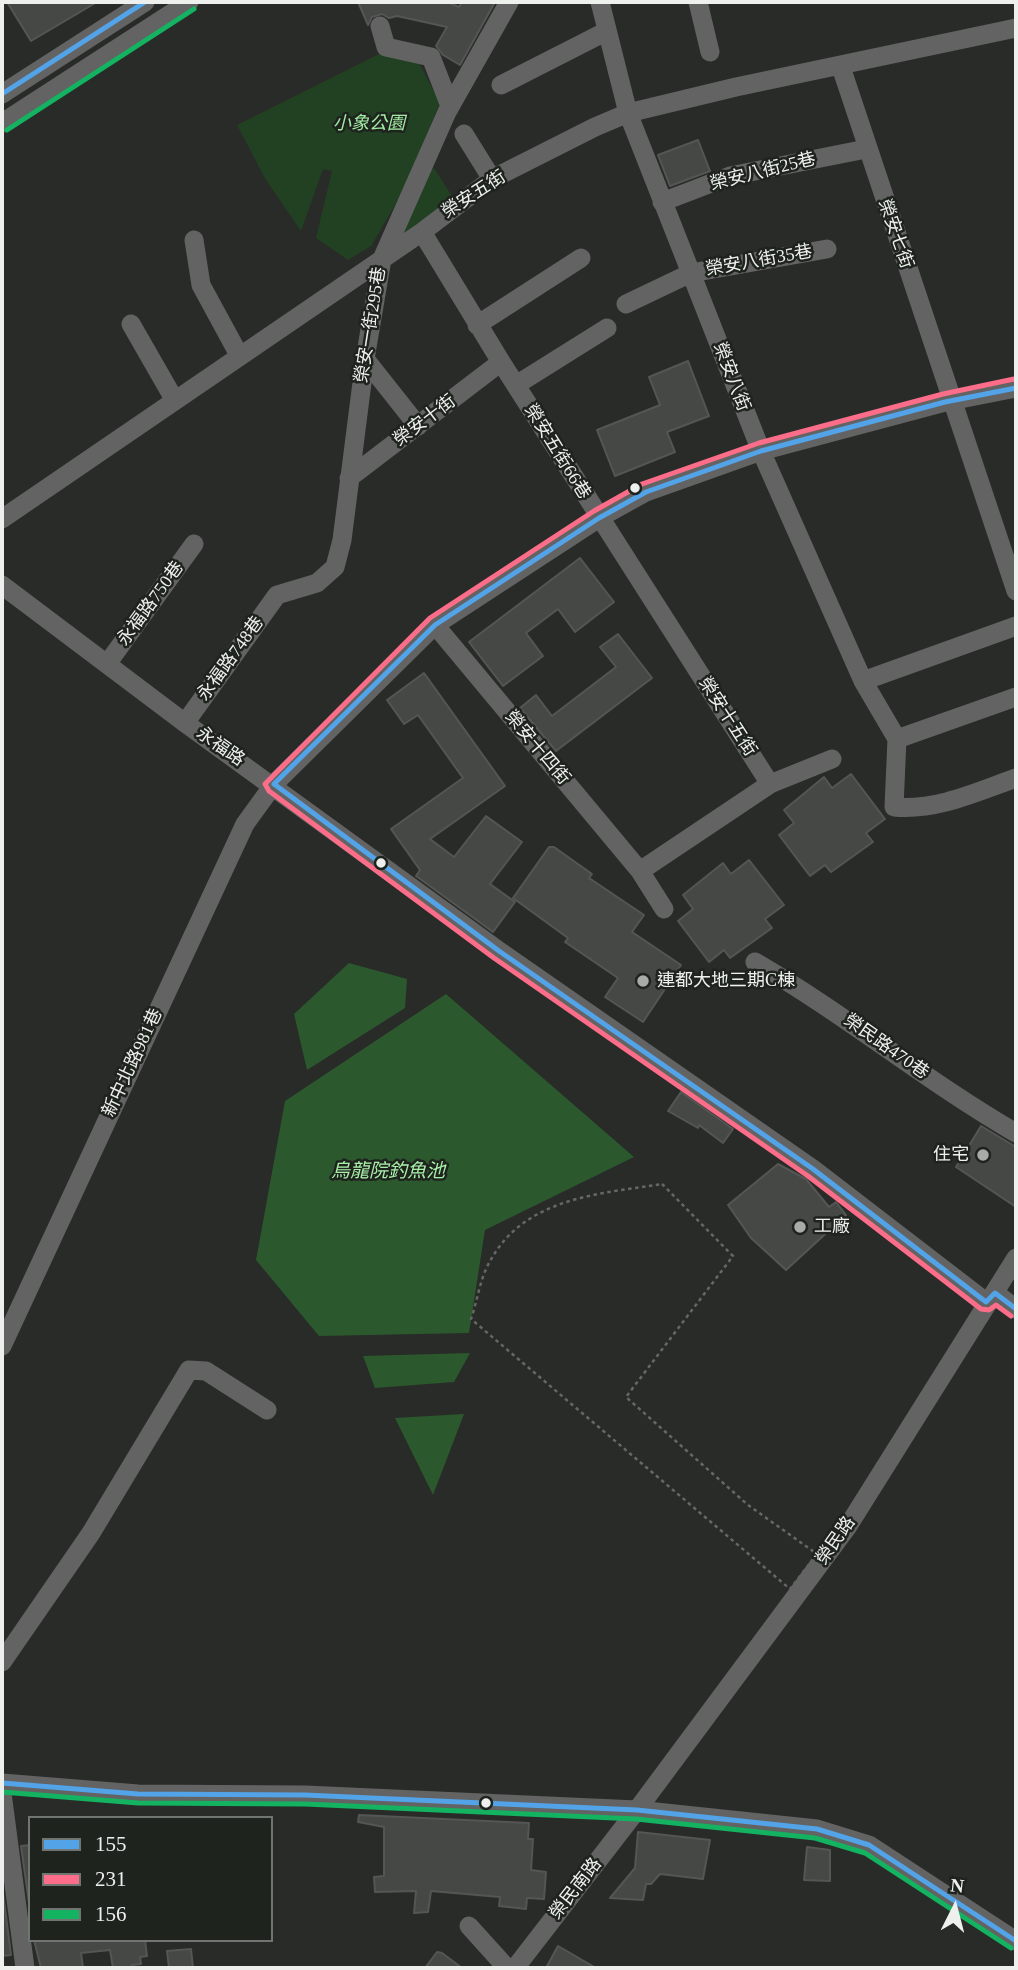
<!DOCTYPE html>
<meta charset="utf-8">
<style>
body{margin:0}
#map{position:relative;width:1018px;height:1970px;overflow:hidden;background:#292b29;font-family:"Times New Roman",serif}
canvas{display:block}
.frame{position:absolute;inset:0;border:4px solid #edf0ed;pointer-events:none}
.legend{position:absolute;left:28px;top:1816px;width:245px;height:126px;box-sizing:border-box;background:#1e231e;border:2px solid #717571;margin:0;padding:9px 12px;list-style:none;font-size:21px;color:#edf0ed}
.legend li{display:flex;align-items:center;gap:14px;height:35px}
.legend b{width:35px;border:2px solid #717571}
.north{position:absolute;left:920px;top:1872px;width:70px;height:70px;-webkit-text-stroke:5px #1e231e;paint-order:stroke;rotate:6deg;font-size:19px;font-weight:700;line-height:28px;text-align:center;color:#edf0ed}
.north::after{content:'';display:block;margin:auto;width:24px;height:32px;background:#edf0ed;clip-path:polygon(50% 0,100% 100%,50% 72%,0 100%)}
</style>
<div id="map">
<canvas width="1018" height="1970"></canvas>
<div class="frame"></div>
<ul class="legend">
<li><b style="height:9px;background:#53a3e8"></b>155</li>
<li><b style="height:9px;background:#fb6d88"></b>231</li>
<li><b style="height:9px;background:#13b361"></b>156</li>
</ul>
<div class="north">N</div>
</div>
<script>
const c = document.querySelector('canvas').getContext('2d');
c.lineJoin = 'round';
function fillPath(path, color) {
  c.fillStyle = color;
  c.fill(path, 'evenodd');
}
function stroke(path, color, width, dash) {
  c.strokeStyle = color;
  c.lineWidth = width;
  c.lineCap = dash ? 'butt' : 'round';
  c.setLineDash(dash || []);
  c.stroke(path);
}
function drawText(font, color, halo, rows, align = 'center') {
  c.font = font + ' "Times New Roman","Noto Sans TC",serif';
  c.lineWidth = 5;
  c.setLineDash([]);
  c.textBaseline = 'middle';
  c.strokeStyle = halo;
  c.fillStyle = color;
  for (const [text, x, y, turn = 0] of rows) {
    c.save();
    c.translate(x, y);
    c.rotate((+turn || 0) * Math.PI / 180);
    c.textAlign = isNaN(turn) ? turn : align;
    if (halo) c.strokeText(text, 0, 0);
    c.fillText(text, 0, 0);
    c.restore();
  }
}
const green = new Path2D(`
 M381,53L418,61L440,103L401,195L371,246L348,260L316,238L332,171L323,169L301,231L266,180L237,125Z
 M434,168L455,201L388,251L427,171Z`);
const water = new Path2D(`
 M349,963L407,979L405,1008L307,1070L294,1014Z
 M446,994L634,1157L485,1230L469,1333L319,1336L256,1260L285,1101Z
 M470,1353L454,1382L375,1388L363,1356Z
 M464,1414L433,1495L395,1418Z`);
const building = new Path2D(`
 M7,2H97L31,41Z
 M358,2H447L459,7L462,2H495L460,65L443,55L436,46L447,27L397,16L389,18L382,14L372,17L368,25Z
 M698,140L710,171L670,186L658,155Z
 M688,361L709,416L667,432L675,452L615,476L597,430L660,405L649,377Z
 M580,558L614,602L575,632L558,609L526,633L543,656L503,686L469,642Z
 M618,634L652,678L556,751L520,708L536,695L552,716L616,667L600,647Z
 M424,673L505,786L430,839L454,857L486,816L522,842L490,884L515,902L493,932L416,876L420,870L391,829L463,778L418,715L404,724L387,700Z
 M851,774L885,819L866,833L873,842L831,872L825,865L810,876L779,835L794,823L784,810L824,777L832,788Z
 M549,847H554L592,874L589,878L644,915L632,932L681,965L643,1022L605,997L618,978L565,942L568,938L513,898Z
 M749,860L784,905L765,919L772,928L730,958L724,950L709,962L678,921L693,909L683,895L723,863L731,874Z
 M681,1092L733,1129L723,1143L699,1125L698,1128L668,1111Z
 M981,1126L1016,1147V1207L956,1167Z
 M778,1164L806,1179L829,1207L836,1202L846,1215L786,1270L751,1238L728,1205Z
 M359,1815L529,1823L528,1839H533L531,1870L546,1872L544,1899L527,1898L526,1909L499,1906L500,1897L431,1891L428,1912L414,1913L416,1891L375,1892L374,1877L384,1876V1827L358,1822Z
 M638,1832L710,1840L703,1879L660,1874L651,1884H646L643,1900L610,1898L635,1868Z
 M30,1845V1910L21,1846Z
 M807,1847L830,1850V1881L804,1880Z
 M2,1885L11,1955L2,1956Z
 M34,1940H145L147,1956L140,1957L141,1964L132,1965V1968H113L110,1950L81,1953L83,1968H41Z
 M558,1946L596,1968H546Z
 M191,1949L193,1968H169L167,1951Z
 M437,1952L442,1953L462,1968H425Z`);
const path = new Path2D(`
 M662,1184L733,1256L626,1397L748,1505L817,1554L790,1589L471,1319C477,1302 480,1279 489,1263C523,1198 597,1194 662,1184Z`);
const minor = new Path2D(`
 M600,2L628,113L761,451L863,681L897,739
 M698,2L710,52
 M380,26L386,47L431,57L450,106
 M841,67L1016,591
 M501,85L607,31
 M2,94L145,2
 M2,123L189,2
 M464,134L492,179
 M662,202L730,176L866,149
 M422,232L501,362L770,784
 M194,240L201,285L239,355
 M626,304L691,273L827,249
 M131,324L174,399
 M477,325L581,258
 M365,359L418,426
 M516,385L607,328
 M349,478L501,362
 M2,519L422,232L492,179L595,127L628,113L736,87L1016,28
 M2,585L185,723L499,951L813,1169L986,1302L995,1293L1016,1309
 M435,625L640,871L664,909
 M107,664L194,544
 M863,681L1016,626
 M185,723L277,595L317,583L335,567L342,540L365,359L382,259L447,112L509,2
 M897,739L894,807C936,811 977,792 1016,778
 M897,739L1016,697
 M640,871L770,784L832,759
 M755,962C845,1014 926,1081 1016,1133
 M2,1346L245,824L274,784L435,625L599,518L646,492L761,451L945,402L1016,388
 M2,1662L91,1533L189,1370L206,1371L267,1410
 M2,1783L138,1794L305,1795L637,1810L817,1829L869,1845L1016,1941
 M2,1793L25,1968
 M469,1926L507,1968
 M515,1968L637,1810L848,1526L1016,1258`);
const bus1 = new Path2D(`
 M2,94L145,2
 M1016,388L945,402L761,451L646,492L599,518L435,625L274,784L499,951L813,1169L986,1302L995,1293L1016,1309
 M2,1783L138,1794L305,1795L637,1810L817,1829L869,1845L1016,1941`);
const bus2 = new Path2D(`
 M1011,1316L996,1305L989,1310L981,1309L808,1176L494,958L269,791L265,784L430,618L594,511L642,484L759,443L943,394L1014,379`);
const bus3 = new Path2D(`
 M7,130L194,9
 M2,1792L138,1803L305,1804L636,1819L815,1838L865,1853L1011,1948`);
const markers = [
 [635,488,6,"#edf0ed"],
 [381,863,6,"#edf0ed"],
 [643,981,7,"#a8aba8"],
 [983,1155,7,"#a8aba8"],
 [800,1227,7,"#a8aba8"],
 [486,1803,6,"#edf0ed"]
];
const parkNames = [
 ["小象公園",369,124]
];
const streetNames = [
 ["榮安八街25巷",763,172,-14],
 ["榮安五街",474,195,-33],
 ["榮安七街",895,234,71],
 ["榮安八街35巷",759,261,-10],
 ["榮安一街295巷",371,325,-81],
 ["榮安八街",731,377,69],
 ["榮安十街",425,421,-37],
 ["榮安五街66巷",557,452,58],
 ["永福路750巷",151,604,-54],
 ["永福路748巷",231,659,-54],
 ["榮安十五街",727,717,57],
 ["永福路",220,747,35],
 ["榮安十四街",537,748,50],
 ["榮民路470巷",886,1047,35],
 ["新中北路981巷",133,1063,-65],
 ["榮民路",836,1541,-55],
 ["榮民南路",576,1889,-52]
];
const poiNames = [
 ["連都大地三期C棟",657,981],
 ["住宅",969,1155,"right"],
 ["工廠",814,1227]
];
const waterNames = [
 ["烏龍院釣魚池",388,1172]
];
fillPath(green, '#224123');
fillPath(water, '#2b582d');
fillPath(building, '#464846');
stroke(building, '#545654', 2);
stroke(path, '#666766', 2.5, [3.5, 3.5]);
stroke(minor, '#626362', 19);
stroke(bus1, '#53a3e8', 5);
stroke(bus2, '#fb6d88', 5);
stroke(bus3, '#13b361', 5);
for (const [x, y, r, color] of markers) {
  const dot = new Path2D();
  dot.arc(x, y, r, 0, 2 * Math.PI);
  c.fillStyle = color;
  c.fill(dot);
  stroke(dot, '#1e231e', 2.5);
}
drawText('italic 18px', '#a1eaa2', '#1e231e', parkNames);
drawText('18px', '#edf0ed', '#1e231e', streetNames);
drawText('18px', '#edf0ed', '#1e231e', poiNames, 'left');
drawText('italic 19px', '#a8f0a8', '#1e231e', waterNames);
</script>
